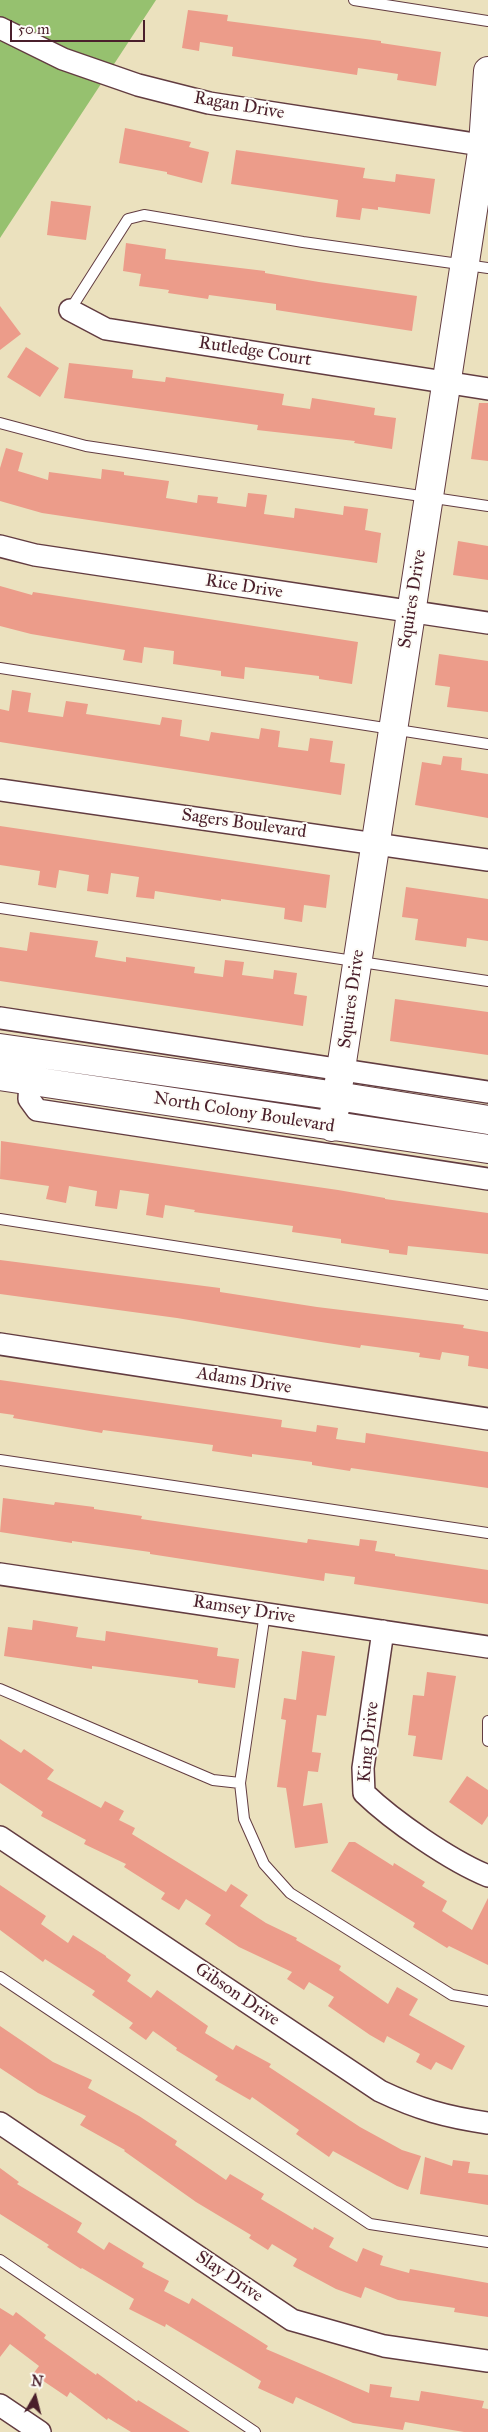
<!DOCTYPE html>
<style>
body{margin:0}
#map{position:relative;width:488px;height:2432px;overflow:hidden;background:#ebe1be;font-family:"IM FELL Great Primer",serif}
canvas{display:block}
.north{position:absolute;left:10px;top:2372px;width:50px;height:50px;-webkit-text-stroke:4px #fdfcf7;paint-order:stroke;rotate:8deg;font-size:14px;font-weight:700;line-height:20px;text-align:center;color:#4a1f2b}
.north::after{content:'';display:block;margin:auto;width:18px;height:22px;background:#4a1f2b;clip-path:polygon(50% 0,100% 100%,50% 72%,0 100%)}
.scale{position:absolute;left:10px;top:20px;width:135px;height:22px;box-sizing:border-box;border:2px solid #4a1f2b;border-top:0;padding-left:6px;font-size:15px;line-height:18px;white-space:nowrap;color:#4a1f2b;-webkit-text-stroke:4px #fdfcf7;paint-order:stroke}
</style>
<div id="map">
<canvas width="488" height="2432"></canvas>
<div class="north">N</div>
<div class="scale">50 m</div>
</div>
<script>
const c = document.querySelector('canvas').getContext('2d');
c.lineJoin = 'round';
function fillPath(path, color) {
  c.fillStyle = color;
  c.fill(path, 'evenodd');
}
function stroke(path, color, width, dash) {
  c.strokeStyle = color;
  c.lineWidth = width;
  c.lineCap = dash ? 'butt' : 'round';
  c.setLineDash(dash || []);
  c.stroke(path);
}
function drawText(font, color, halo, rows, align = 'center') {
  c.font = font + ' "IM FELL Great Primer",serif';
  c.lineWidth = 4;
  c.setLineDash([]);
  c.textBaseline = 'middle';
  c.strokeStyle = halo;
  c.fillStyle = color;
  for (const [text, x, y, turn = 0] of rows) {
    c.save();
    c.translate(x, y);
    c.rotate((+turn || 0) * Math.PI / 180);
    c.textAlign = isNaN(turn) ? turn : align;
    if (halo) c.strokeText(text, 0, 0);
    c.fillText(text, 0, 0);
    c.restore();
  }
}
const green = new Path2D(`
 M0,0H156L0,238Z`);
const building = new Path2D(`
 M188,10L228,15L227,21L381,41V43L441,52L436,86L397,80L398,74L358,68L357,75L232,56L233,47L200,42L199,51L182,48Z
 M125,128L191,142L189,147L209,152L202,183L167,174V172L119,163Z
 M236,150L365,168L363,178L395,182L396,174L435,179L430,214L378,207V210L362,208L360,220L336,217L338,200L231,184Z
 M51,201L91,206L86,240L47,235Z
 M126,243L166,249L165,259L265,271V273L319,282L417,296L412,331L276,310V304L209,295L208,299L168,293L169,290L139,286L141,274L123,271Z
 M0,306L21,334L0,350Z
 M26,347L59,368L40,397L7,377Z
 M69,363L133,370L132,378L165,382L166,377L284,394L282,405L310,409L312,398L375,408L374,415L396,418L392,449L354,443L355,441L257,430L258,425L64,398Z
 M479,403H488V461L471,459Z
 M6,448L23,453L18,471L48,480L49,472L101,479L102,469L124,472V475L169,481L166,498L197,503L198,495L218,497L217,503L246,507L248,493L267,495L264,514L294,518L295,508L343,515L344,506L368,509L365,530L381,533L377,563L42,513L0,501V468Z
 M458,541L488,546V580L453,575Z
 M0,586L32,595L33,592L358,642L352,684L319,679V676L245,667L244,679L221,676V671L173,664L174,651L144,647L142,663L123,660L125,650L31,634L0,626Z
 M439,654L488,661V712L447,707L450,687L435,685Z
 M12,690L31,693L28,712L63,717L66,701L88,704L86,714L160,725L162,717L182,720L180,736L209,741L211,732L259,739L261,728L280,731L278,747L308,751L310,738L333,741L330,762L345,764L341,795L0,742V709L9,711Z
 M443,756L462,758L461,770L488,774V818L415,805L422,762L441,765Z
 M0,826L330,875L326,908L304,905L302,922L284,919L285,908L221,899V901L155,891L154,899L136,897L139,877L111,873L108,894L87,891L89,875L59,870L56,888L38,885L40,871L0,865Z
 M406,887L488,899V941L467,938L466,947L415,940L418,919L402,917Z
 M30,932L98,941L95,957L126,962V957L195,967L194,973L223,977L225,960L244,962L242,975L273,979L274,970L297,973L294,994L307,996L303,1026L0,981V947L27,951Z
 M395,999L488,1012V1055L390,1041Z
 M1,1141L338,1190L385,1198V1199L488,1213V1254L408,1246L407,1255L389,1253V1250L341,1243V1239L292,1232L293,1226L194,1212L195,1210L165,1205L163,1218L146,1215L149,1194L120,1190L117,1209L95,1206L97,1191L69,1186L66,1203L46,1199L49,1186L0,1179Z
 M0,1260L220,1288V1292L317,1307L464,1325L463,1328L488,1332V1369L468,1366L469,1356L442,1352L440,1360L419,1357L420,1353L361,1345L360,1348L321,1342L177,1318L0,1294Z
 M0,1380L282,1420L281,1427L316,1432L317,1425L338,1428L336,1439L365,1443L366,1433L488,1452V1488L351,1468L350,1471L312,1465V1462L252,1454V1457L212,1451L213,1445L103,1430L102,1433L13,1418L14,1415L0,1413Z
 M3,1498L54,1505L55,1502L94,1507V1509L142,1516L141,1519L307,1543L308,1539L359,1546L360,1539L377,1541L375,1551L395,1554V1556L488,1570V1604L354,1584L355,1577L325,1573L324,1581L150,1554V1552L72,1541V1543L0,1532Z
 M33,1620L78,1627L76,1637L105,1641L106,1631L218,1648L217,1656L239,1659L235,1688L198,1683V1680L92,1666V1669L4,1656L8,1627L32,1630Z
 M302,1651L335,1656L326,1716L317,1715L312,1752L321,1753L318,1772L308,1771L303,1806L322,1803L328,1843L295,1848L286,1788L277,1787L286,1720L281,1719L284,1698L296,1700Z
 M427,1672L456,1676L442,1760L413,1756L416,1736L408,1735L413,1695L424,1696Z
 M0,1739L21,1753L24,1749L54,1770L47,1779L101,1808L105,1801L124,1811L119,1820L135,1828L132,1834L226,1892L231,1884L248,1895L240,1906L266,1923L297,1938L296,1940L341,1966L339,1970L388,2004L397,1987L418,1999L409,2015L465,2046L452,2070L436,2062L431,2070L416,2062L420,2054L387,2036L384,2043L370,2035L328,2006L334,1997L309,1982L304,1990L287,1979L292,1972L239,1947L205,1924L211,1915L186,1899L179,1910L161,1899L165,1893L124,1867L126,1864L84,1844L86,1840L41,1816L43,1812L0,1783Z
 M467,1776L488,1790V1816L482,1825L449,1802Z
 M349,1842H355L393,1866L394,1863L425,1882L422,1886L447,1901L442,1911L472,1930L488,1898V1965L449,1946L447,1948L413,1927L415,1923L331,1871Z
 M0,1885L46,1916L41,1924L68,1943L73,1935L106,1956V1957L131,1975L127,1981L151,1998L157,1990L208,2026L205,2033L233,2050L236,2045L271,2064L269,2067L360,2127L402,2150L421,2156L408,2190L397,2186L333,2151L329,2157L296,2134L299,2130L252,2097L250,2100L215,2080L218,2076L176,2050L177,2048L153,2031L146,2040L129,2028L133,2023L92,1995L95,1991L45,1959L43,1962L0,1930Z
 M0,2026L53,2062L92,2080L88,2088L139,2116L177,2141L175,2145L226,2180L230,2174L264,2194L261,2199L313,2230L314,2227L334,2238L329,2247L357,2262L363,2248L383,2256L380,2265L409,2273L410,2269L488,2283V2317L454,2312L455,2308L398,2300L365,2287L361,2298L336,2289L293,2266L297,2259L272,2244L268,2250L249,2238L251,2235L196,2202L124,2151L125,2150L80,2125L86,2116L38,2093L0,2068Z
 M425,2157L452,2166L453,2160L470,2162L468,2173L488,2175V2205L420,2194Z
 M0,2168L19,2182L17,2184L82,2223L77,2232L104,2250L109,2242L144,2263L142,2267L169,2281L164,2291L189,2304L192,2298L268,2346L266,2349L369,2393L370,2384L392,2387L390,2397L419,2401L421,2391L484,2401L482,2408L488,2409V2432H464L405,2422L403,2430L353,2423L296,2397L293,2404L258,2388L261,2381L166,2324L165,2327L129,2309L134,2299L82,2268L81,2269L47,2247L49,2245L0,2214Z
 M0,2308L13,2316L16,2312L46,2335L44,2338L96,2375L97,2373L137,2402L138,2400L190,2432H131L108,2418L107,2420L70,2392L67,2397L33,2374L39,2366L10,2344L0,2357Z`);
const lane = new Path2D(`
 M354,0L488,21
 M70,310L128,219L144,215L303,242L488,268
 M0,423L86,446L488,506
 M0,668L488,744
 M0,908L488,981
 M0,1219L488,1295
 M0,1460L488,1533
 M265,1613L240,1783L244,1819L264,1864L290,1893L452,1995L488,2001
 M0,1689L213,1780L240,1783
 M488,1721V1741
 M0,1977L370,2224L488,2242
 M0,2260L255,2432`);
const street = new Path2D(`
 M0,28L63,59L138,85L209,103L488,146
 M70,310L106,329L488,389
 M0,546L35,555L488,623
 M0,790L488,860
 M0,1018L488,1092
 M30,1080L29,1099L37,1110L488,1179
 M0,1344L488,1419
 M0,1574L488,1647
 M383,1631L363,1768L364,1793C393,1821 451,1861 488,1876
 M0,1837L380,2091C418,2109 446,2117 488,2123
 M0,2123L292,2320L384,2346L488,2361
 M0,2405L40,2432`);
const secondary = new Path2D(`
 M0,1048L337,1096L488,1120
 M0,1076L488,1149
 M332,1127L483,145L488,71`);
const streetNames = [
 ["Ragan Drive",239,106,10],
 ["Rutledge Court",255,352,9],
 ["Rice Drive",244,587,9],
 ["Squires Drive",413,599,-81],
 ["Sagers Boulevard",244,824,8],
 ["Squires Drive",352,999,-82],
 ["North Colony Boulevard",244,1113,9],
 ["Adams Drive",244,1381,9],
 ["Ramsey Drive",244,1610,9],
 ["King Drive",369,1742,-84],
 ["Gibson Drive",237,1995,34],
 ["Slay Drive",229,2277,34]
];
fillPath(green, '#96c16f');
fillPath(building, '#ec9c8a');
stroke(lane, '#623c41', 12);
stroke(street, '#623c41', 24);
stroke(secondary, '#623c41', 30);
stroke(lane, '#fff', 10);
stroke(street, '#fff', 21);
stroke(secondary, '#fff', 28);
drawText('18px', '#4a1f2b', '#fdfcf7', streetNames);
</script>
